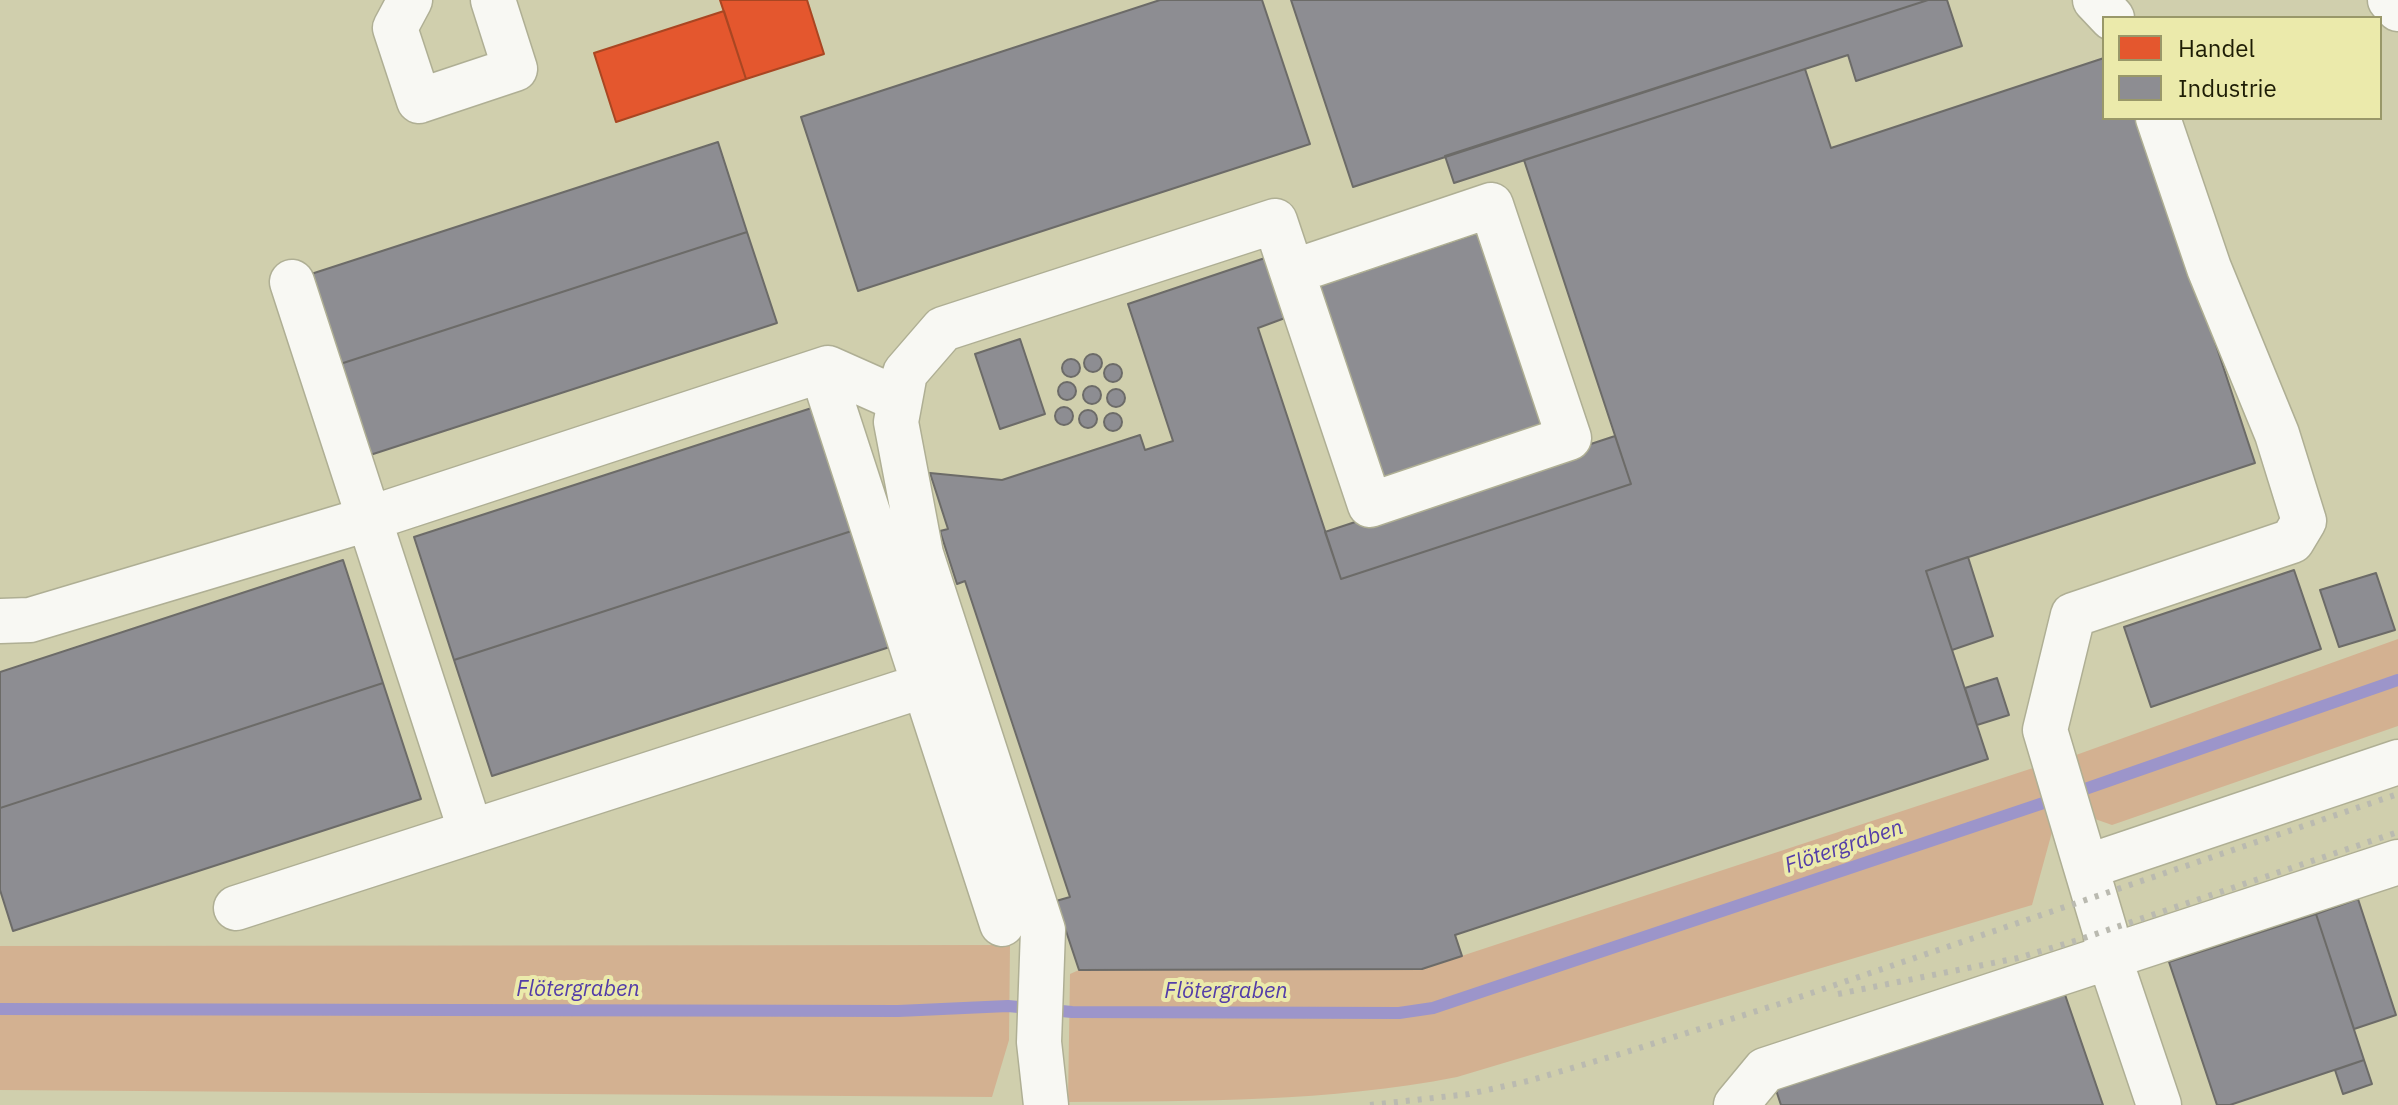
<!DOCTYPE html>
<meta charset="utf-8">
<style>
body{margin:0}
#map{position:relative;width:2398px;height:1105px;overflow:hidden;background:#d0cfad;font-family:"IBM Plex Sans",sans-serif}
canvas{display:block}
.legend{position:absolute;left:2102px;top:16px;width:280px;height:104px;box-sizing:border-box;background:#ebeaab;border:2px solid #999869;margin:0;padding:10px 14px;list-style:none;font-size:24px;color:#1e1d05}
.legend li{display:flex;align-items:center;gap:16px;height:40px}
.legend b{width:40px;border:2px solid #999869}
</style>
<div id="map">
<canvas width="2398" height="1105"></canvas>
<ul class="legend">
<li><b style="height:22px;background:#e4572e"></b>Handel</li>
<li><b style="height:22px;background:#8d8d92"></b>Industrie</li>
</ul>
</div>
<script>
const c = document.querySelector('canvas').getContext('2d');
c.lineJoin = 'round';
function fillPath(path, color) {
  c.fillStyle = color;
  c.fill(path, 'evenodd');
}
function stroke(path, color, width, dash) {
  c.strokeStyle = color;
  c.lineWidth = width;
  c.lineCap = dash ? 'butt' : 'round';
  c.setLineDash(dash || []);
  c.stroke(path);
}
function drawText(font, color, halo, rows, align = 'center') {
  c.font = font + ' "IBM Plex Sans",sans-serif';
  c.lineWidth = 8;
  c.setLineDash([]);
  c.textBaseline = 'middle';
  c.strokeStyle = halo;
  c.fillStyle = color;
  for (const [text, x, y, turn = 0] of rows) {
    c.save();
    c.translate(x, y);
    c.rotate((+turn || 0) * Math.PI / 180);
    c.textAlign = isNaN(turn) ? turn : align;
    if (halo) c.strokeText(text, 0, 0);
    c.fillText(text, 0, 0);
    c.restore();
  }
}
const green = new Path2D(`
 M2398,639V726L2112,825L2095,819L2076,755Z
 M2033,768L2052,832L2032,905L1457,1077C1329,1102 1199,1101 1068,1102L1070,974L1079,970L1422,969Z
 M1010,945L1009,1040L992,1097L0,1090V946Z`);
const shops = new Path2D(`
 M720,0H807L824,54L746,79Z
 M724,11L746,79L616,122L594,53Z`);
const industry = new Path2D(`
 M1160,0H1262L1310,144L858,291L801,117Z
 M1291,0H1928L1353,187Z
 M1928,0H1947L1962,46L1856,81L1848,55L1454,183L1445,156Z
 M2104,58V118H2141L2255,463L1926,571L1988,759L1455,935L1462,956L1422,969L1079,970L1056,901L1070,897L965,581L957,584L940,531L948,529L930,473L1002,480L1140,435L1145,450L1173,441L1128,304L1265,258L1285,318L1258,328L1341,579L1631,484L1524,160L1805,69L1831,148Z
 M718,142L747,232L337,365L308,275Z
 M747,232L777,323L367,456L337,365Z
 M1481,232L1547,429L1373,487L1307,290Z
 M1020,339L1045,414L1000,429L975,354Z
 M1084 363a9 9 0 1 1 18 0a9 9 0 1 1-18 0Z
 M1062 368a9 9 0 1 1 18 0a9 9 0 1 1-18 0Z
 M1104 373a9 9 0 1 1 18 0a9 9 0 1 1-18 0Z
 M1058 391a9 9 0 1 1 18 0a9 9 0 1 1-18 0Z
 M1083 395a9 9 0 1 1 18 0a9 9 0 1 1-18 0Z
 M1107 398a9 9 0 1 1 18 0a9 9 0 1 1-18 0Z
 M824,404L864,527L454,660L414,537Z
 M1055 416a9 9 0 1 1 18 0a9 9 0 1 1-18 0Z
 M1079 419a9 9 0 1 1 18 0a9 9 0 1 1-18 0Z
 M1104 422a9 9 0 1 1 18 0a9 9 0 1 1-18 0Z
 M1615,436L1631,484L1341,579L1325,532Z
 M864,527L902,643L492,776L454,660Z
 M1968,557L1993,636L1952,650L1926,571Z
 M343,560L383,683L0,808V672Z
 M2294,570L2321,649L2151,707L2124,627Z
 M2376,573L2395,630L2339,647L2320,590Z
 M1997,678L2009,715L1977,725L1965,688Z
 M383,683L421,799L13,931L0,890V808Z
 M2358,899L2396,1015L2354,1029L2316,914Z
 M2316,914L2364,1060L2230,1105H2217L2169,962Z
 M2062,986L2103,1105H1781L1774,1084Z
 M2364,1060L2372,1084L2343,1094L2335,1070Z`);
const stream = new Path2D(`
 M0,1009L898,1011L1008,1006L1072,1012L1399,1013L1433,1008L2088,788L2398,680`);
const minor = new Path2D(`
 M410,0L395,28L419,101L515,69L493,0
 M2095,0L2112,18
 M2390,0L2398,9
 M2158,118L2209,268L2277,434L2304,521L2292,541L2073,615L2045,730L2105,931L2109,957L2159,1105
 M1491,205L1569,438L1370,505L1292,272Z
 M292,282L471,832
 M822,371L1002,924
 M0,621L30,620L368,519L828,368L900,400
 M2086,867L2398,762
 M236,908L925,685
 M1046,1105L1039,1042L1043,930L921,554L896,422L905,373L943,329L1275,221L1292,272
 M1736,1105L1765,1070L2398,862`);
const rail = new Path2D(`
 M1838,994L2018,958L2078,940L2398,832
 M1370,1105L1469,1094L1528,1081L1620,1054L1779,1004L2398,794`);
const waterNames = [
 ["Flötergraben",1844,847,-19],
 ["Flötergraben",578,990],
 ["Flötergraben",1226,992]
];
fillPath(green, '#d3b191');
fillPath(shops, '#e4572e');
stroke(shops, '#a94622', 2);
fillPath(industry, '#8d8d92');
stroke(industry, '#6c6b68', 2);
stroke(stream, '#9c95ca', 12);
stroke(minor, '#afaf94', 47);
stroke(minor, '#f8f8f3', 44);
stroke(rail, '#babab0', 6, [4, 8]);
drawText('italic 22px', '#533da8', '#ebeaab', waterNames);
</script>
